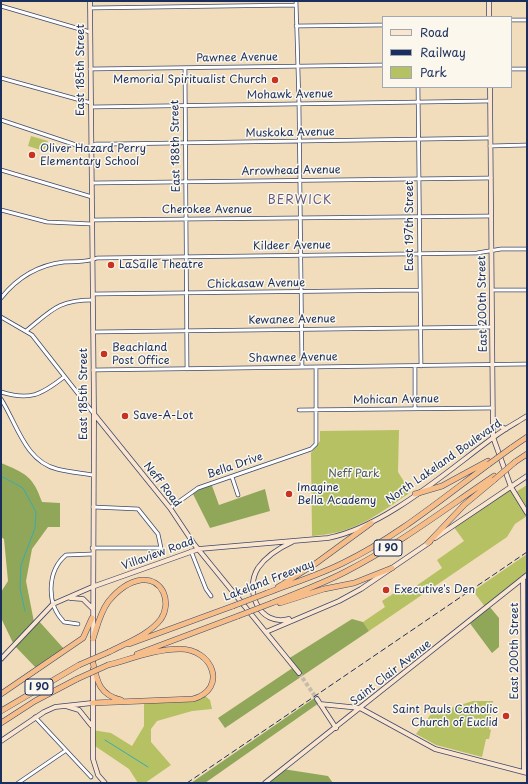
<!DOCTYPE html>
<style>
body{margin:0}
#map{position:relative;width:528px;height:784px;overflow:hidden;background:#f1ddbc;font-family:"Playpen Sans",sans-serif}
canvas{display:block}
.frame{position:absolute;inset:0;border:2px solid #1b2f5e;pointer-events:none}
.legend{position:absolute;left:382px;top:16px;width:130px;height:72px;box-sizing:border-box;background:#fbf7ec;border:1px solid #a1a7b3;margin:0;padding:5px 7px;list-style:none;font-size:12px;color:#1b2f5e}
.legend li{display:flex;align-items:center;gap:8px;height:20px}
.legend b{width:20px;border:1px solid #a1a7b3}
</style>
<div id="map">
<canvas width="528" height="784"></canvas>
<div class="frame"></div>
<ul class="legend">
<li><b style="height:5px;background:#fce5cf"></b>Road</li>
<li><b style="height:5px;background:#1b2f5e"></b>Railway</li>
<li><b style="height:11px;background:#b5c163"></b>Park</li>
</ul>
</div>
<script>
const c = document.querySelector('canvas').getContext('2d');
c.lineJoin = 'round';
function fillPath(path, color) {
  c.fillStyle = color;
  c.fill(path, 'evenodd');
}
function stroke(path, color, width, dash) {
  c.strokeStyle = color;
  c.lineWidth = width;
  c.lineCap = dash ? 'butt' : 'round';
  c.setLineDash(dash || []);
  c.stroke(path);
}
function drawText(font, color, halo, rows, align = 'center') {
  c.font = font + ' "Playpen Sans",sans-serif';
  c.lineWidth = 3;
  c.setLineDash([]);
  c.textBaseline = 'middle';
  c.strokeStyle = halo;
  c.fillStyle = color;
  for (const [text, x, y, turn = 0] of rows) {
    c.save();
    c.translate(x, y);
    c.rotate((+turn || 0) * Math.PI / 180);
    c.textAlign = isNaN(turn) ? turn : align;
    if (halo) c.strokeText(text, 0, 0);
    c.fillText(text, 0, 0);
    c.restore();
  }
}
const green = new Path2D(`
 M31,136L48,141L44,151L28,146Z
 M399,430L398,472L410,491L408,494C374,517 355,533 312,536L311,453L320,441V431Z
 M527,485V516L515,524L507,537L369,631L363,622L385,607L382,601L399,590L406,593L442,568L437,560L464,541L453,526L511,487L514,493Z
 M527,554V575L486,608L473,591Z
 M204,695L210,700L212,709L192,711L157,721L151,729V742L171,765L145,783H138L129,769L92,744V730L111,733L132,746L144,726V701L175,700Z
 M473,701H493L489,729L491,730L489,739H486L482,757L436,745L416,734L431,714Z`);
const forest = new Path2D(`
 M1,463C25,473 33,476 42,502L60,503V527H48L32,549L26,581L34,622L37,619L65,650L37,669L14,645L1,618V592L8,581L4,539L1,537Z
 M211,483L219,505L265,489L270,511L210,528L192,492Z
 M489,606L499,618V647L492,653L469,622Z
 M352,619L363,622L369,631L225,728L218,718L294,667L288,659Z
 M316,697L319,703L205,783H191Z
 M283,769L328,776L333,783H265Z`);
const stream = new Path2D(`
 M1,476L23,488L36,512L35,528L21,565L20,588L25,611
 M105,740L148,767`);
const secondaryTunnel = new Path2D(`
 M299,673L317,699`);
const street = new Path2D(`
 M296,1L299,104L302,367
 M1,6L90,32
 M90,8L296,5
 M511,20H527
 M296,26L383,25
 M185,68L187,369
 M90,69L383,65
 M511,69H527
 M1,78L91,103
 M418,87L421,366
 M91,107L490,101
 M1,120L85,148L96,144H113L490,138
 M490,146L527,145
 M1,170L92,197
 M92,183L491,178
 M1,210L47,222L92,224
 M92,220L491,216
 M492,290H527
 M93,294L420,290
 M1,298C17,278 38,265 64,262C76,261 86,263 97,258L477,253L501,249H527
 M1,317L32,335L94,414
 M26,331C52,310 58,300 93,300
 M93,332L492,327
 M93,370L527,364
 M1,392C30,401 41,395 64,377
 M1,399C17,424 25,461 57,469C68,472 81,473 93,475
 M415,409V366
 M299,410L493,408
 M232,477L238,495
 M170,508L198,488L311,449L316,444V367
 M92,548H161L158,534L138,509L93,507
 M191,551L206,589L211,596
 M78,624L64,622C46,604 47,571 66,555L92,554
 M35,717L91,777
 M18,783L65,751`);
const secondary = new Path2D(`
 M90,1L94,414L93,661
 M489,1V17
 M490,87L493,437L511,487L527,513
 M94,414L170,508L194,544L299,673
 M493,423L506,429
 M435,538L527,476
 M523,578L524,772
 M70,598L83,599L92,608
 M289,619C259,627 244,590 258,568C267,555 279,548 292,542
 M266,632L339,601L361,589L430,542
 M1,659L53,604L92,587L199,549L328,538C385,527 447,471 494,437C504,429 516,423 527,416
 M93,669V759L98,775L105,783
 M317,699L336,728
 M320,704L360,708L435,749L527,773
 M66,706L79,710L91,725
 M1,741L44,712L55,707L92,703
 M265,783L527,575`);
const highway = new Path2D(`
 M511,448L527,437
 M515,462L527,454
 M415,494L442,486L488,461
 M428,543L464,505L494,480
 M278,587L315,564L371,523
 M267,593C293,583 319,575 343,563C395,538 443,498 489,464
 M272,603C297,593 322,584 345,572C398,545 445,509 494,476
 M280,603L324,589L354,583L392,568
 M93,639C97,627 100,613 108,602C116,592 128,582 141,580C163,578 172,602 161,619C149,635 126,643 109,652
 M129,644L233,606
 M137,654L238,616
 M93,663C97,682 100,695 121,700
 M1,694L83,638L92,618
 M92,703L193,699C228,689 213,649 180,649C156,649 131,659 108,665
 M1,711L79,665
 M1,723L35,701L77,679`);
const rail = new Path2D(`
 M187,783L527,552`);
const highwayBridge = new Path2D(`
 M489,464L511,448
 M494,480L515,462
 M233,606L267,593
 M238,616L272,603
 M79,665L109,652
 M77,679L108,665`);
const markers = [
 [275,80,4,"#c8321e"],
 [32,155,4,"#c8321e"],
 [111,265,4,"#c8321e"],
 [104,354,4,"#c8321e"],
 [125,416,4,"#c8321e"],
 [289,494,4,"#c8321e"],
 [386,590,4,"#c8321e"],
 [506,716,4,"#c8321e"]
];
const shields = [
 [388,548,28],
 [39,687,28]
];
const shieldNames = [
 ["I 90",388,548],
 ["I 90",39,687]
];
const streetNames = [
 ["Pawnee Avenue",237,58,-1],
 ["East 185th Street",81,70,-90],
 ["Mohawk Avenue",290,95,-1],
 ["Muskoka Avenue",290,133,-1],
 ["East 188th Street",176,146,-91],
 ["Arrowhead Avenue",291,171,-1],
 ["Cherokee Avenue",207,210],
 ["East 197th Street",410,226,-90],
 ["Kildeer Avenue",292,246,-1],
 ["Chickasaw Avenue",256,284,-1],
 ["East 200th Street",483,304,-91],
 ["Kewanee Avenue",292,320,-1],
 ["Shawnee Avenue",293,358,-1],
 ["East 185th Street",84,394,-90],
 ["Mohican Avenue",396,400,-1],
 ["North Lakeland Boulevard",444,462,-35],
 ["Bella Drive",235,466,-19],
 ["Neff Road",162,485,52],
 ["Villaview Road",158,554,-20],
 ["Lakeland Freeway",269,581,-21],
 ["East 200th Street",515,651,-90],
 ["Saint Clair Avenue",391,673,-38]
];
const poiNames = [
 ["Memorial Spiritualist Church",267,80,"right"],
 ["Oliver Hazard Perry",40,149],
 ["Elementary School",40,162],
 ["LaSalle Theatre",119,265],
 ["Beachland",112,348],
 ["Post Office",112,361],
 ["Save-A-Lot",133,416],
 ["Imagine",297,488],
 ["Bella Academy",297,501],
 ["Executive's Den",394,590],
 ["Saint Pauls Catholic",498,710,"right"],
 ["Church of Euclid",498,723,"right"]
];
const parkNames = [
 ["Neff Park",354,474]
];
const neighbourhoodNames = [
 ["BERWICK",300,201]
];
fillPath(green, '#b5c163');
fillPath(forest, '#90a759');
stroke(stream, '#38abb2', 1);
stroke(secondaryTunnel, '#c6baa9', 4, [4, 2]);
stroke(street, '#3b496c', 4.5);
stroke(secondary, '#3b496c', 5.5);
stroke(highway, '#3b496c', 6);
stroke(street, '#fff', 3);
stroke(secondary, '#fce5cf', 4);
stroke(highway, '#f7bd88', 5);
stroke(rail, '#1b2f5e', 1, [6, 3]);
stroke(highwayBridge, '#3b496c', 6, []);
stroke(highwayBridge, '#f7bd88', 5);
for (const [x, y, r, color] of markers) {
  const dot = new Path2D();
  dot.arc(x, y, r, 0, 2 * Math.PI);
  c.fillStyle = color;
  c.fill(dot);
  stroke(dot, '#fbf7ec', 1.5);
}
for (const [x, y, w] of shields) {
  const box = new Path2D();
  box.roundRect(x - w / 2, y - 8, w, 16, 3);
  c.fillStyle = '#fbf7ec';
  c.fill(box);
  stroke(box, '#1b2f5e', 1);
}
drawText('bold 10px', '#1b2f5e', null, shieldNames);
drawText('11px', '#1b2f5e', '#fbf7ec', streetNames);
drawText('11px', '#1b2f5e', '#fbf7ec', poiNames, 'left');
drawText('11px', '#495b60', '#fbf7ec', parkNames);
c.letterSpacing = '1px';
drawText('12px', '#625b80', '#fbf7ec', neighbourhoodNames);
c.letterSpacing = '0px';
</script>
